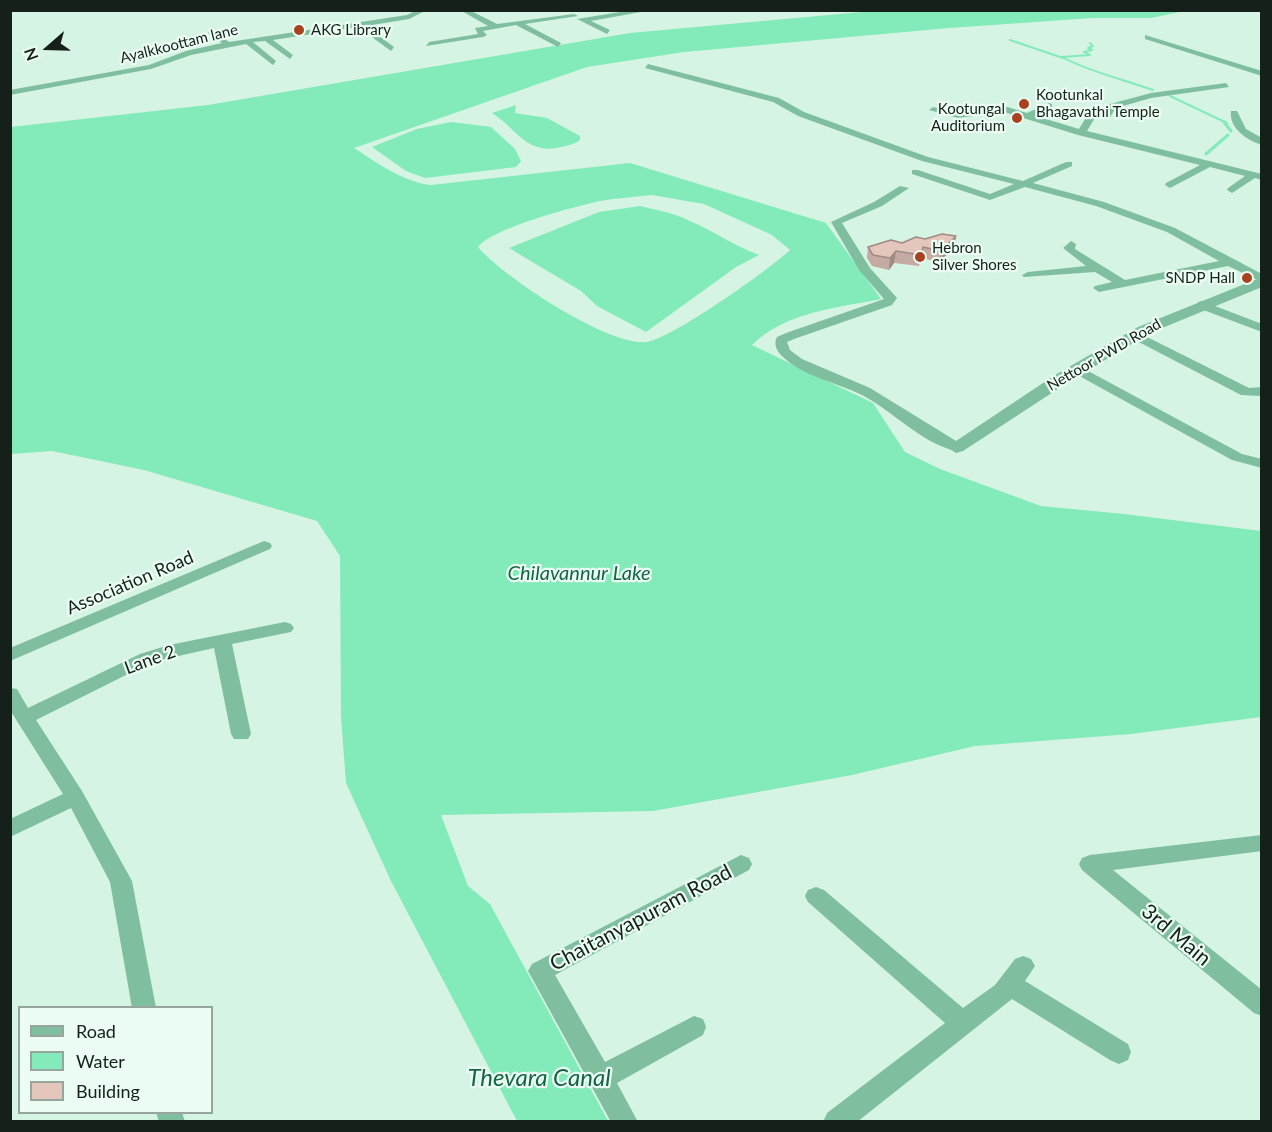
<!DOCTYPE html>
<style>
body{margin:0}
#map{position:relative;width:1272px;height:1132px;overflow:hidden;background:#d6f4e4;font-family:Lato,sans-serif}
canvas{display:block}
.frame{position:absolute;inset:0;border:12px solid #15201a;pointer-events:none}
.legend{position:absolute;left:18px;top:1006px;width:195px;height:108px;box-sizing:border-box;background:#ecfef4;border:2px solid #96a59d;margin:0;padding:8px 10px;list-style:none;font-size:18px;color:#15201a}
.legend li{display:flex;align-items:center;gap:12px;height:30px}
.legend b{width:30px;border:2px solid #96a59d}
.north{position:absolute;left:18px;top:18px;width:60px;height:60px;-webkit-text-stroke:4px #ecfef4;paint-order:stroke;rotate:250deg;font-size:16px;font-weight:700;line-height:24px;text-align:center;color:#15201a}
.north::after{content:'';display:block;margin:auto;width:21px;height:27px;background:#15201a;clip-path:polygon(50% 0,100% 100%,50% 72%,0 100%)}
</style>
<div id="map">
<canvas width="1272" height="1132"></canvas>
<div class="frame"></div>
<ul class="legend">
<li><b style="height:8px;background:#7fbf9f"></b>Road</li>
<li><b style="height:16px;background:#83eaba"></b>Water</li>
<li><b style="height:16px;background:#e5c6bc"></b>Building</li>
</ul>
<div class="north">N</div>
</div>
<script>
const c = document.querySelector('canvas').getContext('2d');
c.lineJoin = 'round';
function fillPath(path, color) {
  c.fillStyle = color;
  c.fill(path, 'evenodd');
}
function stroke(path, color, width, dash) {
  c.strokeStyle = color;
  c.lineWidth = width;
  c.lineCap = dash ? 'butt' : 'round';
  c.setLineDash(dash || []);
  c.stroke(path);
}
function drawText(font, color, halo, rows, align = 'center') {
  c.font = font + ' Lato,sans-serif';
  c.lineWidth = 4.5;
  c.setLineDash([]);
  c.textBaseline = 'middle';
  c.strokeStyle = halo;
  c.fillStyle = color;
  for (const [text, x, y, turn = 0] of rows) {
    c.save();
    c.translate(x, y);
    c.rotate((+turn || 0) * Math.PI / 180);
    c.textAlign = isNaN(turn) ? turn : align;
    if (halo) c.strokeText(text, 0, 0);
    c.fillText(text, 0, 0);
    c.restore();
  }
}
const water = new Path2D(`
 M884,10L1227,11L1180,12L1151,18H1093L949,28L684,52L587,67L354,148C377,163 403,182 431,185L630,163L826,223L881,299C837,308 785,312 752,345L873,403L905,452L940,469L1041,506L1124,514L1261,531V717L1131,734L975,746L852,775L653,811L441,815L468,886L490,904L608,1121H517L391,881L346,783L341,717L340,556L317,521L144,470L52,451L11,454V127L208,105L630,33ZM652,195L704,204L772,235L790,250C769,270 672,338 647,342C609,347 502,276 478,247C493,228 573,207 600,201C617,198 635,197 652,195Z
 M516,105L515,113L547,118L580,136V140C573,145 565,146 557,148C525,153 516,128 492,113Z
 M451,122L491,127L515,149L521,161L516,167L425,178L406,171L372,147L417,129Z
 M640,206C657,210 674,213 690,221C714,231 734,246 759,255L736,267L646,332L597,306L581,291L509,248L599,212Z`);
const streamFar1 = new Path2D(`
 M1010,40L1063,58
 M1090,43L1093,46L1088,48L1092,50L1084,52L1090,55L1062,57C1087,71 1125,80 1153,90
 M1170,96L1227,123`);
const stream = new Path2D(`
 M1224,122L1231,131
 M1206,154L1228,135`);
const minor = new Path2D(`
 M417,10H427L409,19L366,26L394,47L391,51L358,27L273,40L293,55L290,59L265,41L253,42L276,61L273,65L246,44L191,55L151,69L10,95V90L149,65L186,51L222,43L208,33L211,29L229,42L407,15Z
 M460,10H469L497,24L574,14L578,16L525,24L561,43L558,47L516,25L483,31L487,35L483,37L426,46L429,42L478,34L475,28L488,26Z
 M632,10H652L591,21L610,30L607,34L577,19Z
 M1145,35L1262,71V76L1145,39Z
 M648,64L779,98L804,112L928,157L1023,181L1066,162H1072V166L1033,183L1104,202L1175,228L1262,274V282L1228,266L1099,292L1093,288L1095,286L1112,282L1095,272L1024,277L1022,275L1028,272L1086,266L1063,248L1071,241L1076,244L1075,249L1125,280L1219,261L1167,232L1096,206L1025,187L990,200L912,174V170H918L990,194L1014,184L922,161L798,116L773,102L645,68Z
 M1226,83L1229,87L1151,98L1116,108L1110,117L1096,116L1087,131L1262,174V180L1255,178L1232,193L1227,190L1228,188L1245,176L1210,167L1170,188L1165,185L1166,183L1200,165L1078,135L1004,112L958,118L929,110L933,107L958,112L1004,106L1027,113L1049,103L1052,104V108L1036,116L1079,129L1090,111L1105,112L1110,104L1151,93Z
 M1231,111H1237L1246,129L1262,138V145C1246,140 1229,128 1231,111Z
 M900,186L909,188L882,206L842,223L870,268L897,298L892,305L794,339L787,342L790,350L802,359L870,388L961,444L963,447L961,450L956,451C921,443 893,411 862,395C836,382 804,377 783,357C777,352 773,344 777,337L786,333L884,299L859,270L831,222L874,202Z
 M1202,301L1262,324V332L1198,308V302Z
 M1135,331L1249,388L1262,387V396L1241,395L1131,338V332Z
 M1077,365L1242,454L1262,459V468L1232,460L1072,372L1070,369Z
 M264,541L270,543L272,546L270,549L10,661V648Z
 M285,622L291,624L294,628L291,632L232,644L251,734L248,739H234L231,734L214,648L152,662L36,720L82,791L132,881L156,1008H132L110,882L71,808L10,837V819L63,794L10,710V688L17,689L28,708L140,654L169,645Z
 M1262,835V851L1113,870L1262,990V1016L1254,1013L1082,870L1079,864L1082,858L1090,855Z
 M741,855L749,858L752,864L749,870L555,975L605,1062L694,1016L703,1019L706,1027L703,1035L617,1083L638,1122H611L532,978L528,971L532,964Z
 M816,887L824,890L963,1008L995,985L1015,959L1023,956L1031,959L1035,966L1025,981L1128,1044L1131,1052L1128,1060L1119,1064L1110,1060L1012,999L857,1122H823L827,1113L945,1023L808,902L805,896L808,890Z
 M156,1112H182L185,1122H159Z`);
const tertiary = new Path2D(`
 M1262,277V287L1150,333L1067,383L963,451L956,453L947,447L1055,375L1138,327Z`);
const wall = new Path2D(`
 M956,236L954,248L939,262L921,258L919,266L894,263L889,270L872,266L867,258L868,247L902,243L925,239Z`);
const shadedWall = new Path2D(`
 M956,236L954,248L939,262L941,251Z
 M896,251L894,263L889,270L890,258Z`);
const building = new Path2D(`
 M942,234L956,236L941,251L923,247L921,255L896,251L890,258L873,255L868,247L891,240L902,243L916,237L925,239Z`);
const markers = [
 [299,30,6,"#a9421e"],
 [1024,104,6,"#a9421e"],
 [1017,118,6,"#a9421e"],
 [920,257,6,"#a9421e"],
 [1247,278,6,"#a9421e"]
];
const farPoinames = [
 ["AKG Library",311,30],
 ["Kootunkal",1036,95],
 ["Bhagavathi Temple",1036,112],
 ["Kootungal",1005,109,"right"],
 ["Auditorium",1005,126,"right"],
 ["Hebron",932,248],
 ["Silver Shores",932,265],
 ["SNDP Hall",1235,278,"right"]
];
const farStreetnames = [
 ["Ayalkkoottam lane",179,44,-14],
 ["Nettoor PWD Road",1104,355,-30]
];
const streetNames = [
 ["Association Road",130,583,-23],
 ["Lane 2",150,660,-20]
];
const waterNames = [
 ["Chilavannur Lake",579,574]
];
const nearStreetnames = [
 ["Chaitanyapuram Road",641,918,-28],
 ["3rd Main",1176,935,40]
];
const nearWaternames = [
 ["Thevara Canal",539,1078]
];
fillPath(water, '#83eaba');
stroke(streamFar1, '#83eaba', 2);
stroke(stream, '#83eaba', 3);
fillPath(minor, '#7fbf9f');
fillPath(tertiary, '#7fbf9f');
fillPath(wall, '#c5aaa2');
fillPath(shadedWall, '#a08b84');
fillPath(building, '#e5c6bc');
stroke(building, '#a08b84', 1.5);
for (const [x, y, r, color] of markers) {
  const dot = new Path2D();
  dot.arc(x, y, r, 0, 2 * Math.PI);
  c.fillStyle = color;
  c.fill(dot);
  stroke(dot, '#ecfef4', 2);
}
drawText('15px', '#15201a', '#ecfef4', farPoinames, 'left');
drawText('15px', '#15201a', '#ecfef4', farStreetnames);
drawText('18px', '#15201a', '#ecfef4', streetNames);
drawText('italic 20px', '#156445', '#ecfef4', waterNames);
drawText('21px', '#15201a', '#ecfef4', nearStreetnames);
drawText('italic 24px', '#156445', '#ecfef4', nearWaternames);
</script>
